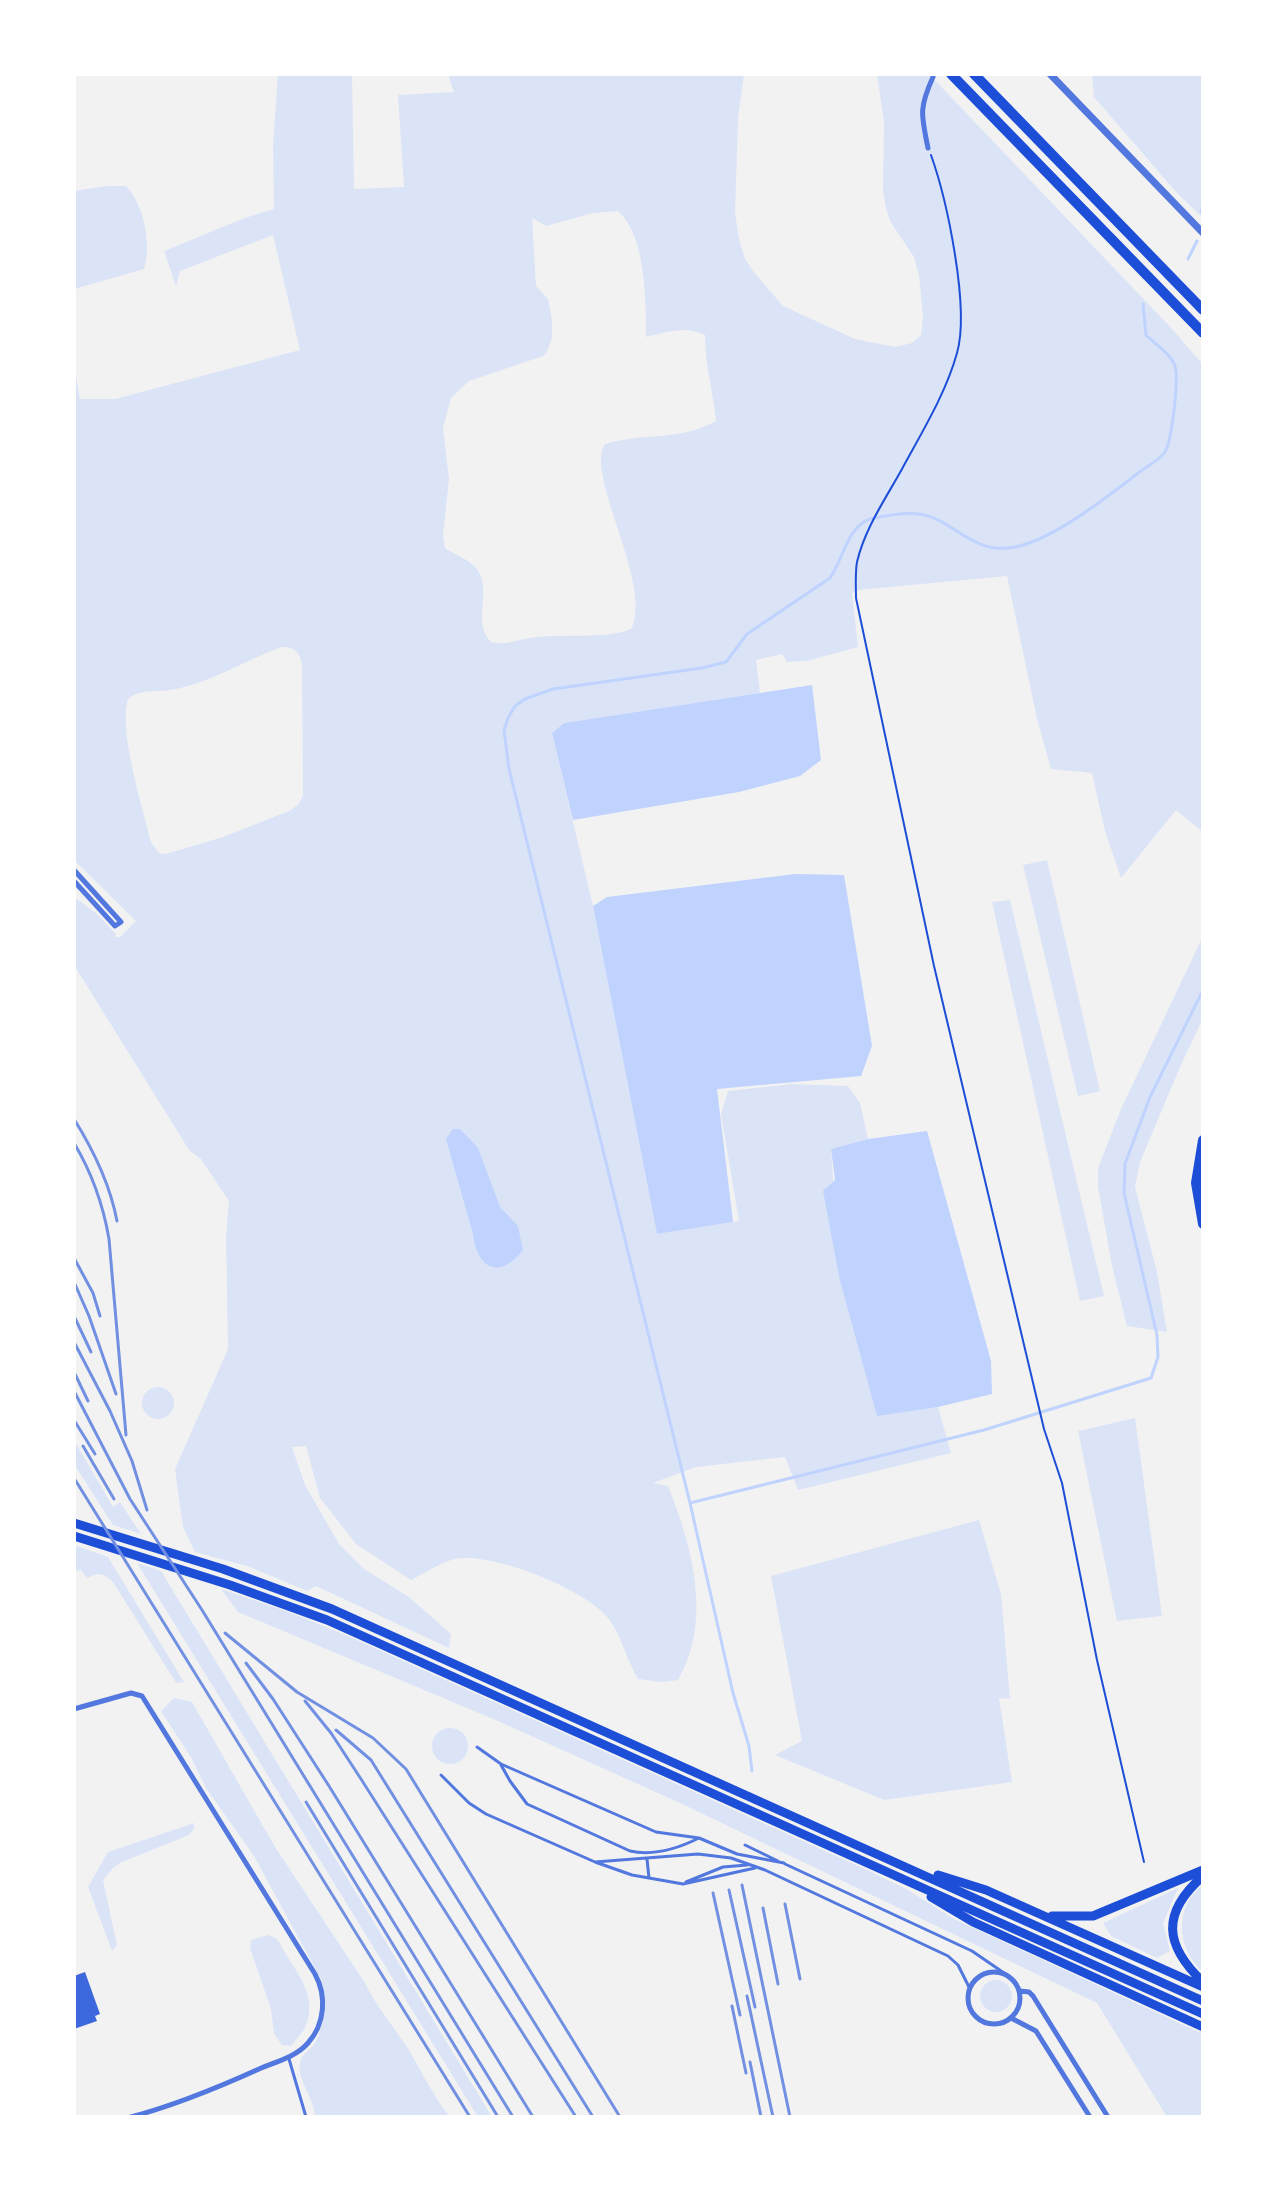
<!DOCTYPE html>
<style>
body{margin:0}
#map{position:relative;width:1277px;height:2191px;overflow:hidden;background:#f2f2f2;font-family:Arial,sans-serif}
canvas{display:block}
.frame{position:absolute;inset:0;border:76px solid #fff;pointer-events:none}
</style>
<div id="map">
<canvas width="1277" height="2191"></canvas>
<div class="frame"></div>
</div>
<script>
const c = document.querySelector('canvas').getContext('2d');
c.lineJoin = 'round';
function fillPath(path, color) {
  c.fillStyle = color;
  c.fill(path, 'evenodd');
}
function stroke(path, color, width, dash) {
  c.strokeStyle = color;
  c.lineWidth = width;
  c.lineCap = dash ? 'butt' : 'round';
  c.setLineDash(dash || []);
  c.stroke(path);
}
const green = new Path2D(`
 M278,74H352L354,189L404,187L398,95L454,92L448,74H744L738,119L735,213L739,239L745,259L753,271L783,306L855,339L895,347L912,343L921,335L923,317L919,276L914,257L890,221L886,208L883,191L884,122L877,74H929L1174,331L1203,365V832L1176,810L1121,878L1105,831L1092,773L1051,769L1037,719L1007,576L858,590L852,593L858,647L807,661L787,662L782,654L756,660L760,693L564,723L552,733L593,906L657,1234L739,1221L721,1114L728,1091L792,1084L848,1086L860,1103L868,1139L831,1149L840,1281L877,1415L938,1407L951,1453L798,1490L785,1457L696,1467L653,1483L668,1486C692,1546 713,1620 678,1680L662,1682L638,1679C626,1659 622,1636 608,1618C585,1589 500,1556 462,1558C446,1558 426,1573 411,1580L356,1544L320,1498L306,1446L292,1447L305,1485L339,1544L364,1569L409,1597L451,1634L449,1648L316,1586L307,1591L250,1567L195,1552L183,1527L175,1469L228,1349L226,1235L229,1201L201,1159L189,1150L74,965V897L96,913L116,934L115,937H120L136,921L74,860V365L80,399H115L300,350L273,235L180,271L176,286L164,251C201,237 236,219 274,209L273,145ZM618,211C646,236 646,300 646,337C666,332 686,325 705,335C705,364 713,392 716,421C677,442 646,432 605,444C584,474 652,581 632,628C611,640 556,633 529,638C516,640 504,646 491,642C471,621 493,591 477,569C469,559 455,555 445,548L443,536L449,479L443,428L451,398L469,381L543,356L547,352L552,338V320L548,299L536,286L532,218L546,226L593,213ZM282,647C295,647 299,652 302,664L303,796L298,805L289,811L223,837L166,854L159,853L151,842C143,809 118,729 128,699C139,689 155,692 170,690C209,684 245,660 282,647Z
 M1092,74H1203V218L1177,193L1094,97Z
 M108,186H126C144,205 152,244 144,269L74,289V191Z
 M1047,860L1100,1091L1078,1096L1023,865Z
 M1010,900L1104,1296L1080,1301L992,902Z
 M1203,936V1018L1180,1067L1140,1162L1135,1187L1157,1272L1167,1332L1127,1326L1112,1266L1098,1187V1168L1121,1109Z
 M142 1403a16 16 0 1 1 32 0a16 16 0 1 1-32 0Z
 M1135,1418L1162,1616L1117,1621L1078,1431Z
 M74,1440L113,1507L120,1502L141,1534L113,1525L74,1464Z
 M979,1520L1001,1594L1010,1699L999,1698L1012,1782L884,1800L775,1755L802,1741L771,1576Z
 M74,1545L108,1557L184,1682L176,1683L113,1582C103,1573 98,1572 87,1578L81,1570L74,1571Z
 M137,1563L161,1571L492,2117H478Z
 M221,1589L286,1611L348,1636L865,1869L908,1890L954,1919L1203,2034V2117H1167L1097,2003L680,1803L498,1721L238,1612Z
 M174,1698L192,1702L275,1847L365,1983C377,2007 393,2026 407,2047C422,2071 432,2095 450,2117H315C313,2094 297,2082 300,2063C301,2053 310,2051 315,2043C325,2027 325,2000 322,1981L254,1856L206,1788L192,1759L161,1711Z
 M432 1746a18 18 0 1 1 36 0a18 18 0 1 1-36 0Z
 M194,1823V1829L189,1835L122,1862L114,1867L103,1880L117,1945L112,1951L88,1887L108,1852Z
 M1203,1885V1972C1177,1950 1173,1906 1203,1885Z
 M1178,1888L1163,1923L1170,1951L1157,1958L1111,1936L1103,1923Z
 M268,1935C279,1938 280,1943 285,1953C299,1975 317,1997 306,2025C303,2033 296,2039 291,2046L282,2045L274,2034L271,2009L250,1948L251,1940Z
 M980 1996a16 16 0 1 1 32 0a16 16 0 1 1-32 0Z`);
const water = new Path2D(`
 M812,685L821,760L800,776L739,792L573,820L552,733L564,723Z
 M795,874L844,875L872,1046L861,1076L717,1089L733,1222L657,1234L593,906L607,897Z
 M453,1129H460L478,1148L500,1207L518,1226L523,1250C500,1280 477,1269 473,1234L446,1139Z
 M927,1131L991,1361L992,1394L938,1407L877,1416L840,1281L823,1191L835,1180L831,1149L868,1139Z`);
const stream = new Path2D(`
 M1201,212L1203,203
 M1188,259L1197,241
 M690,1503L984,1430L1151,1378L1158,1357L1157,1335L1124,1193L1125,1164L1150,1097L1203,990
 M752,1771L749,1746L733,1693L690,1503L509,769L504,730L508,718L515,706L525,699L553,689L702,668L726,662L747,634L830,578C843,560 847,527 870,519C882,516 906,512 919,514C951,518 970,552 1008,548C1047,545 1107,497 1138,473C1146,467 1162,459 1166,450C1172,437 1179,379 1175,366C1171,354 1155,344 1146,335L1143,304`);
const building = new Path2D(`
 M85,1972L100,2014L95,2016L97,2021L74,2029V1976Z`);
const path = new Path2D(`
 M931,155C947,200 970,308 957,353C946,393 922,432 902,469C886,498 865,528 857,562C855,573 856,587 856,598L934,966L1044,1429L1062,1483L1097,1660L1144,1862`);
const service = new Path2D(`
 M477,1747L501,1764L656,1832L699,1838L737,1854L784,1863
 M501,1765L510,1781L527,1804L630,1851C653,1856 679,1848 699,1838
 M441,1775L469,1803L486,1814L595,1862L632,1875L683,1884L755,1868
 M745,1845L778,1861
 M647,1859L649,1878
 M595,1862L698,1854L731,1858L765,1870L948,1956L958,1965L969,1987
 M785,1864L972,1951L1007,1975
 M686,1882L723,1867L747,1865
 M289,2059L306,2117`);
const minor = new Path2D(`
 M928,148C921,114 919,108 933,77
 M74,870L121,922
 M74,881L115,926L121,922
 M74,1709L131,1693L142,1696L315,1974C327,1996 325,2024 308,2043C296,2057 275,2062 259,2069C217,2088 176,2105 131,2117
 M968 1998a26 26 0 1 1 52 0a26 26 0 1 1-52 0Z
 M1020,1991L1029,1992L1033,1996L1108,2117
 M1011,2018L1036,2031L1090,2117`);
const tertiary = new Path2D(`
 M1050,74L1203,233`);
const trunk = new Path2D(`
 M74,1523L223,1569L332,1609L1203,2001
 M74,1536L230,1585L327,1620L1203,2014
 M938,1875L986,1890L1203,1987
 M1203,1876C1161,1913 1164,1945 1203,1982
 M931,1897L973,1922L1203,2027
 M1052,1916H1093L1203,1870`);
const motorway = new Path2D(`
 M951,74L1203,333
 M974,74L1203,310
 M1203,1140L1196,1183L1203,1224`);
const rail = new Path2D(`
 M74,1119C94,1151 110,1184 117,1221
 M74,1143C92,1173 103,1204 109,1239L126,1435
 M74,1258L93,1293L100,1316
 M74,1282L89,1316L116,1394
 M74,1316L91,1352
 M74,1342L110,1411L132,1461L147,1510
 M74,1372L88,1401
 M74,1391L130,1499L202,1610L513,2117
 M74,1420L95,1454
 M83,1446L114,1499
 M74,1478L470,2117
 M225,1633L297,1692L373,1738L406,1769L620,2117
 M246,1663L273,1699L329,1786L533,2117
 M305,1701L331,1733L361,1779L576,2117
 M336,1730L371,1760L593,2117
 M306,1802L498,2117
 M742,1885L790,2117
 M729,1890L755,2007
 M713,1893L740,2015
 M785,1904L800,1979
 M763,1908L778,1984
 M747,1996L773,2117
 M732,2006L746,2073
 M750,2062L761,2117`);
fillPath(green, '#dbe4f7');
fillPath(water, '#bfd3fe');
stroke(stream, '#bfd3fe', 3);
fillPath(building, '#3d67dc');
stroke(path, '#1d4ed8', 2);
stroke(service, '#5277de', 3);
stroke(minor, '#5277de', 5);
stroke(tertiary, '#5277de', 7);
stroke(trunk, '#1d4ed8', 9);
stroke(motorway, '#1d4ed8', 10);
stroke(rail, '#7290e2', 3);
</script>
